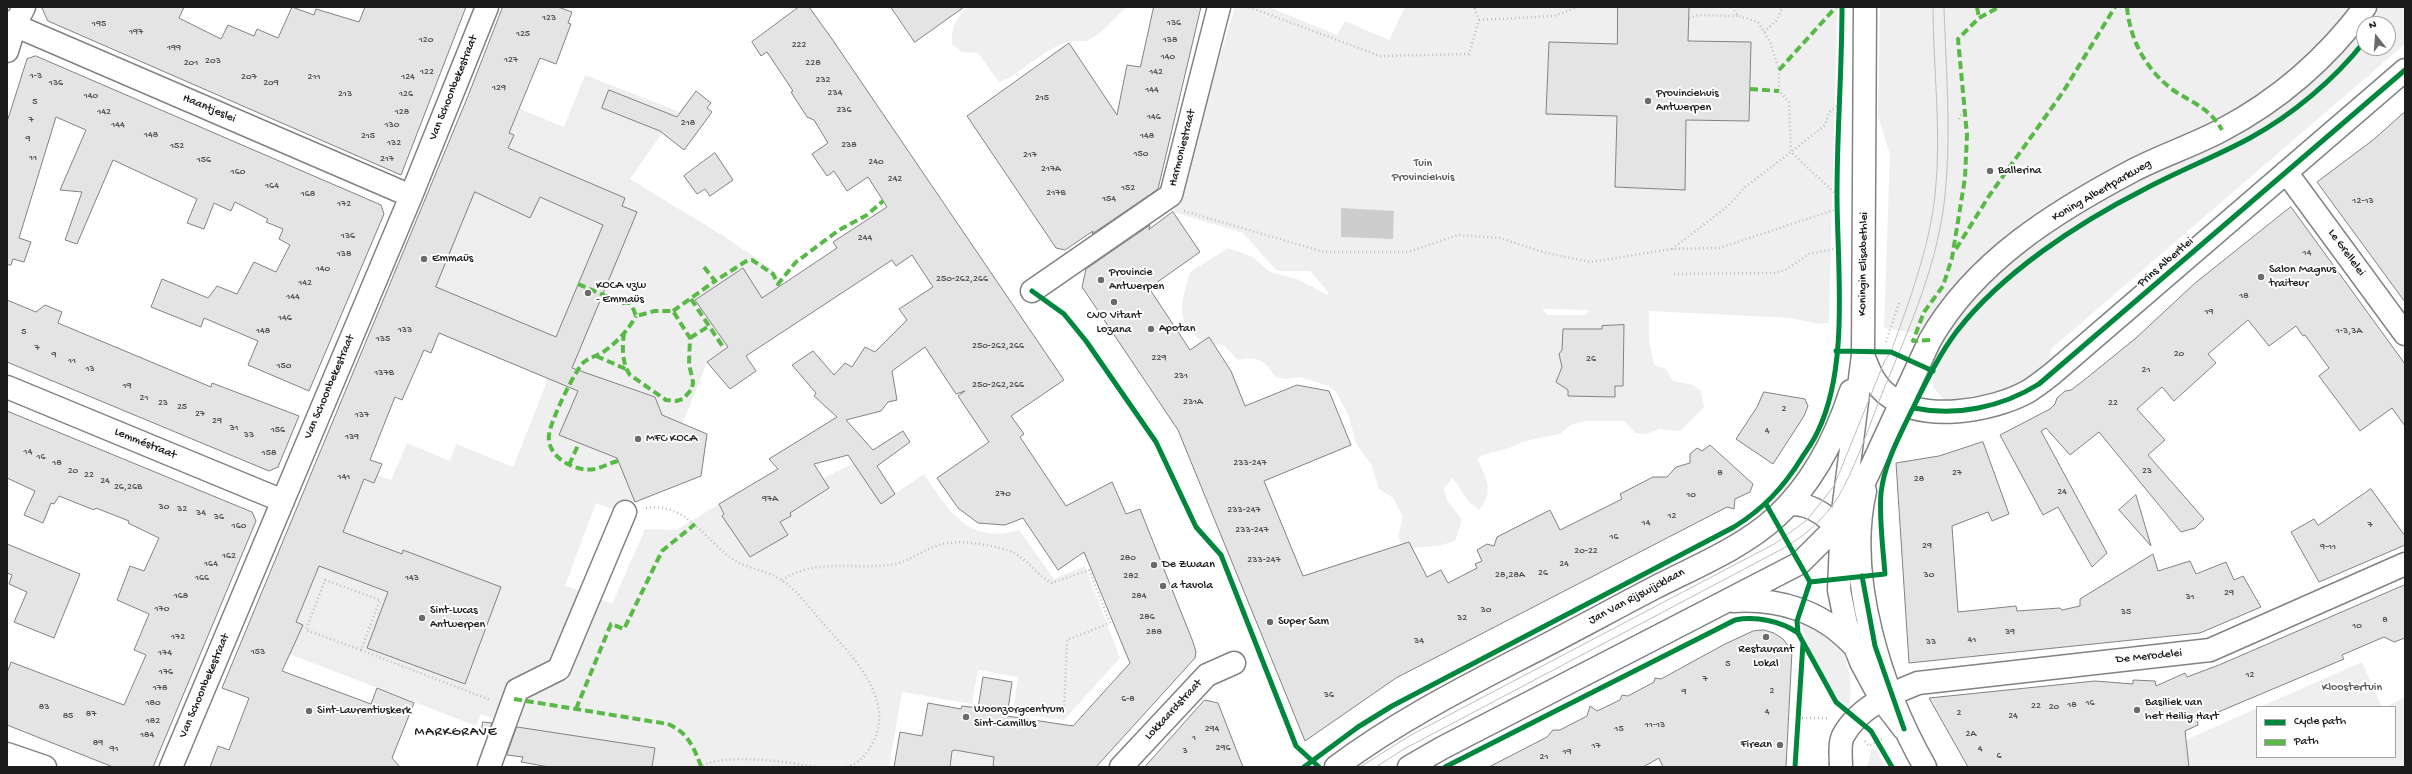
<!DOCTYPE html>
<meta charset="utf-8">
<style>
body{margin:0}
#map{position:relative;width:2412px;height:774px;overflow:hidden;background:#fff;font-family:"Gochi Hand",sans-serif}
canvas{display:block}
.frame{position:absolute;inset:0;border:8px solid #1c1c1c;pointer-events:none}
.legend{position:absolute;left:2256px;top:706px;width:140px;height:52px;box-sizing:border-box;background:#fff;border:1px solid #a4a4a4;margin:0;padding:5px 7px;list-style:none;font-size:12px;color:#1c1c1c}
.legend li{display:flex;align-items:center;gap:8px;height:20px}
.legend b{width:20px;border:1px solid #a4a4a4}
.north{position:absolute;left:2356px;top:16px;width:40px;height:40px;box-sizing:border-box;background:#fff;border:1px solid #a4a4a4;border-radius:50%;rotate:343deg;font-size:11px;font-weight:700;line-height:16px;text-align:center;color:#1c1c1c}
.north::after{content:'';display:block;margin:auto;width:14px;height:18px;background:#6b6b6b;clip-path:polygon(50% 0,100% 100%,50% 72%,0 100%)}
</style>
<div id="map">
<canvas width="2412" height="774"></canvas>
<div class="frame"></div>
<ul class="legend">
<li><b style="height:5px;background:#00873e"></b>Cycle path</li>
<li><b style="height:5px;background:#58b947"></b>Path</li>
</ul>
<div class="north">N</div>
</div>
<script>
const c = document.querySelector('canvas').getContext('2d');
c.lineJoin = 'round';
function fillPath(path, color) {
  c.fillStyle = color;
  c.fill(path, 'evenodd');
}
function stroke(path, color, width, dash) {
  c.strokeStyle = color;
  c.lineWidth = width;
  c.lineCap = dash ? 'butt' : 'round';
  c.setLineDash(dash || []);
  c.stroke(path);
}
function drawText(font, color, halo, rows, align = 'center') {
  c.font = font + ' "Gochi Hand",sans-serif';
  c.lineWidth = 4;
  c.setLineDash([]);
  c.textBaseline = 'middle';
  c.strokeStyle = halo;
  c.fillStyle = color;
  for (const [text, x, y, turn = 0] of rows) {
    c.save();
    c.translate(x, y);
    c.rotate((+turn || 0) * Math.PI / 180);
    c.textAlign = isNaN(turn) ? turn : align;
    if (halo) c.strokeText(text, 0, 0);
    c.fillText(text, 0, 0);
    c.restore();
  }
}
const built = new Path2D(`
 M585,75L680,112L657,140L630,179L725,237L773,270L795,302L707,362L682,424L707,434L701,476L615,510L513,468L548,379L380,309L469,96L517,115L520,109L564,127Z
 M307,487L600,599L567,681L529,698L517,727L481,714L476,726L279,650Z`);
const green = new Path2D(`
 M968,7H1126L1100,33L1087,41H1069L1049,50L1011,77L999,82L978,53L962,52L952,44C950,29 957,17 968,7Z
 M1235,7H1269L1337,35L1345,21L1389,40L1405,7H1618L1617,44L1549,42L1546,113L1617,116L1615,187L1685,190L1686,120L1749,121L1751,42L1688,41L1689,7H1837L1829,323L1820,324L1790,318L1649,311V340L1654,365L1666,369L1673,381L1693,385L1701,391L1704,407L1680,431L1660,429L1646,434L1635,433L1624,421H1585L1571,425L1560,434L1525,441L1509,448L1483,455L1477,459C1486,476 1495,494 1479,510L1468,501L1453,478L1444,488L1447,500L1462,520L1455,541L1438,546L1404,549L1398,536L1403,517L1393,498L1379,489L1371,464L1356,444L1349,417L1336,392L1328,386L1300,377L1287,379L1275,377C1265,360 1257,356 1238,360L1222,344C1204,346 1184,332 1182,312C1181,300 1187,284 1190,272L1228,248L1253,257L1270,272L1297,279L1328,295V292L1310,271H1277L1243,233L1173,212ZM1542,309L1589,310V311L1585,315H1548Z
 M1880,7H2405V44L2051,349L2049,369L1997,397L1946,402L1933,388V354L1943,338L1884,328L1890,155L1878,116ZM2364,24H2388V48H2364Z
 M725,237L773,270L795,302L774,316L742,268L695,300L728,347L707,362L682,424L662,415L586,373L559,435L617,458L635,502L615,510L596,503L565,586L354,505L364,479L374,483L377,475L391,480L407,443L450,461L456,444L513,467L549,379L565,386L610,277L652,296L659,281L686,294Z
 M854,463L881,503L924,474C949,511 968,545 1019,530L1054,579L1085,566L1120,658L1064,720L1013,713L1018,677L978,670L972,704L902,692L889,767H652L655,748L517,727L529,698L567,681L600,599L612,604L645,529L677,530L719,504L751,557L787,535L780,522L791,516L790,513L829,488L823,478Z
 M328,587L372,604L358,642L313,626Z
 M1803,618C1812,625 1825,631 1833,640C1850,657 1853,685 1849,707C1835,702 1796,631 1803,618Z
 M2362,662L2382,707H2260Z
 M2405,697V767H2189L2186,740L2257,708V757H2395V707H2386Z
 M1872,748L1877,750L1885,767H1867Z
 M955,750L994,757L993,767H950L952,751Z`);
const water = new Path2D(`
 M1341,208L1394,211L1393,239L1341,237Z`);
const building = new Path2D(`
 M42,7H184L179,18L221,39L228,25L254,36L257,29L278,38L292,7L314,15L316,9L359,22L365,7H466L401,175L48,21Z
 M503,7H558L572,12L568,23L571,24L556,64L540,58L509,133L514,135L508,148L625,198L622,206L637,212L572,368L655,397L662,415L707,434L701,476L635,502L617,458L559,435L578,391L439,333L431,353L424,350L402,400L395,397L370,460L382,464L374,483L364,479L343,532L402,554L403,550L501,587L465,684L367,648L388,592L319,566L296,622L303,625L282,671L371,704L377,688L414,703L392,758L400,767H210L218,746L229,750L249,698L222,688L468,96ZM475,192L530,218L540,197L603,225L556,337L436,287Z
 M799,7H809L832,39L1064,380L1011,416L1024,434L1020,437L1066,506L1112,482L1126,514L1140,509L1193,642L1196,652L1195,658L1096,767H993L994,757L955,750L952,751L950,767H894L900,732L922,736L928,703L961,709L962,706L978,708L983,677L1012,682L1007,716L1073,726L1130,663L1084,552L1058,570L1023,518L1005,525L978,523L958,508L937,478L989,442L958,396L965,391L956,394L925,347L892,371L897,400L888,402L881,411L846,420L873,450L903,431L910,442L877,466L895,494L881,504L848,455L814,464L829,488L790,513L791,516L780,522L788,535L750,557L722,516L724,514L719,504L778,469L769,459L837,417L814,396L816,393L792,365L813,351L834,375L845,363L852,367L865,347L875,352L907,320L899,309L933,287L912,255L896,266L892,260L746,356L756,371L730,389L707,362L728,347L695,300L743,268L762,298L837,248L833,242L887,207L868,177L847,191L834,171L827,176L812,154L828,143L814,120L807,117L791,92L793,91L767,52L761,56L752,42Z
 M891,7H964L915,42Z
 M1154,7H1201L1158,189L1092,234L1093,231L1065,250L1056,248L967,116L1069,43L1117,115L1127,65L1140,67Z
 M1618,7H1689L1688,41L1751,42L1749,121L1686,120L1685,190L1615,187L1617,116L1546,114L1549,42L1617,44Z
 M36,56L381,205L384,214L309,391L248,365L258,341L204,318L201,327L151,307L162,279L208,298L217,286L237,294L254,262L276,272L290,245L279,239L283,229L266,222L268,219L235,202L231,211L214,203L204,229L187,223L197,199L113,160L77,244L65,240L82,192L60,190L86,130L56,117L19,238L31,242L24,262L13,259L11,265H7V122L27,59Z
 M609,90L677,117L696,91L711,103L707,108L712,112L684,150L660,131L602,108Z
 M2405,112V302L2317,182L2373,140Z
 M715,153L733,180L710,196L705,189L697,194L684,176Z
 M2291,207L2405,364V426L2392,408L2360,431L2319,376L2329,368L2305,335L2303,336L2296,326L2269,346L2248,320L2208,354L2216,363L2174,401L2162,387L2137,409L2165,440L2148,455L2204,519L2195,528L2181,532L2099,432L2070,455L2046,428L2041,431L2107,553L2092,567L2058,507L2043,515L2000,435L2050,409L2055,404L2057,398L2065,391L2071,390L2083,381L2136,338L2194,284Z
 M1173,212L1200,252L1149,288L1190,350L1209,337L1231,371L1245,406L1297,385L1329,391L1351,445L1264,481L1303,576L1409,542L1427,577L1441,570L1448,583L1477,568L1475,564L1482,561L1477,550L1487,544L1494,546L1497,537L1550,510L1560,530L1622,499L1620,494L1653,477H1667L1676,467L1690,463V454L1697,448L1702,451L1710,445L1753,484L1750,492L1735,499L1734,509L1727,507L1396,678L1305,741L1178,430L1082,287L1086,269L1150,225L1149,229Z
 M7,300L36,312L45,305L62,312L58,323L211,387L212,383L299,416L278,467L269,471L7,362Z
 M1624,325L1623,386H1615V397L1568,396V390L1556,382L1562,367L1559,354L1562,350L1563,329H1602V326Z
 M1764,392L1805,399L1808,406L1804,416L1773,464L1736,439L1757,407Z
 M7,411L252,512L256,521L153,767H113L7,725V673L11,662L124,705L146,655L134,650L149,614L117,600L130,566L144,571L159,538L128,523L129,521L96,508L94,510L59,496L54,504L51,503L43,523L24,515L35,491L7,478Z
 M1983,442L2009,514L1992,521L1988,512L1952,526L1958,612L2016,606L2017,611L2060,608L2062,610L2080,606V599L2153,554L2158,571L2190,561L2196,574L2226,562L2234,580L2243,576L2261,607L2200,633L1909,663L1896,463L1939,456Z
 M2371,489L2405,536V545L2319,582L2291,532L2314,519L2318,525Z
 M2136,495L2151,546L2119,510Z
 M7,544L80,574L54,638L14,622L27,592L9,584L12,575L7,573Z
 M2405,585V638L2394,642L2384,637L2342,655L2344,659L2197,721L2198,725L2185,731L2189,767H1968L1929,698L2095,681L2133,684V680L2155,681L2156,686L2185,673L2187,677L2219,665Z
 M1764,630L1774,633L1783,639L1792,651L1786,767H1663L1659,758L1643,767H1489L1547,737L1553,730H1560L1587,716L1590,706L1597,711L1620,700L1622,695L1628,696L1654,682L1655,678L1661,679L1725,644L1753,631Z
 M1205,700L1218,703L1243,767H1145Z
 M483,722L492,723L489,731L482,728Z
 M517,727L655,748L652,767H549L521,762L523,757L507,755Z`);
const path = new Path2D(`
 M1249,7L1380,56L1469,54L1479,20L1474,7
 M1732,7L1738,16L1758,22L1770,42L1779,70V91L1789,102L1791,152L1825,125L1829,112L1840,104
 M1689,18L1699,15L1738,16
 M1479,20L1554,16L1578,7
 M1764,32L1777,20L1782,8
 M1959,119L1964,110
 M1184,211L1324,252H1408L1458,235L1500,238L1546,253L1591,262L1671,249L1719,248L1837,209
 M1672,249L1728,206L1744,188L1791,152L1837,195
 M1674,274L1775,273L1787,269L1809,254L1839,248
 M1886,342L1899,303
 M646,508C687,502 704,540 734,560C748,569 767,570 781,580C797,590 809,607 821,621C848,652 898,699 872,744C866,755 858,765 845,767
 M782,580C817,557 856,571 895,564C908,561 919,553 931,548C952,538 978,543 1000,548C1027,554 1032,573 1052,583L1089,570L1110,623L1067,640L1064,712
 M361,650L306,630L325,580L380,600L361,650L490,700
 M1798,718H1830
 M1865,741L1869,746L1884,738
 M699,767C725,752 787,762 816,767`);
const minor = new Path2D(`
 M7,22L411,196
 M7,51L15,25L24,7
 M2286,172L2405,334
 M1032,291L1171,195L1219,7
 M1863,355C1869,371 1875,386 1889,396C1923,423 1992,411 2027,392C2036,387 2044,380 2052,374L2405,70
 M7,387L283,501
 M7,754L45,767
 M171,767L411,196L487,7
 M489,767L517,690L559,669L625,512
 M1121,767L1207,675L1234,663
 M1841,767C1841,758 1839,744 1843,736C1858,708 1890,694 1918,683L2210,650L2405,564`);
const major = new Path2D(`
 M1865,7L1863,355L1842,519L1839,590L1846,624L1861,662L1881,699L1904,729
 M1865,491C1845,579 1882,691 1925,767
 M1790,504C1813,503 1833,519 1844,539
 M1733,601C1778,598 1821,611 1852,644
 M1336,767C1392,725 1455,692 1517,660C1563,637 1608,612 1654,588C1693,568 1744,547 1776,517C1812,484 1836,437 1851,391
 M1409,767L1442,748L1800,563L1836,527L1856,500L1930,340C1975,261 2056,211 2134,170C2163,155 2194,145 2222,130C2279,100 2327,58 2365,7`);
const tram = new Path2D(`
 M1360,767L1411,735L1776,543L1807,520L1834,486L1885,360L1891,352C1909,301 1929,250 1935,195C1942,132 1933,70 1933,7
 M1376,767L1404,749L1784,548C1803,537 1819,523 1832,506C1851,480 1867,432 1879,401C1905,337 1935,274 1944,204C1952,139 1946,72 1944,7`);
const quiet = new Path2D(`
 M1977,7L1979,18
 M2127,7C2130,41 2147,72 2176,92C2195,104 2210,109 2222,130
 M1779,70L1836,7
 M1750,89L1779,91
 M1956,249L1989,196L2063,92L2115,7
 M704,267L715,281L748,260H752L773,274L778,284L796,262L839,230L867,215L883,201
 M578,284L622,303H631L640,292
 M691,299L723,347
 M673,311L715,281
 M624,333C622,346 622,364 630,375L666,400L676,401L683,399L692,389L693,382L689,364L690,338L673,311H655L636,316L631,303
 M690,338L709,326
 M1930,340L1913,341L1924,312L1943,286L1952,258L1965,178L1967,135L1958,39L1979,18L1999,7
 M596,356L626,369
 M618,461C610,463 603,467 595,469C576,473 546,457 549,435C550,422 575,370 584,362C590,357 600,355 606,350C618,341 629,329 636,316
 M569,465L579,443
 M514,699L668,724C688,733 693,746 701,766
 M576,709L611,624L624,629L662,551L695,524`);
const cycleway = new Path2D(`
 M1032,291L1064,314L1086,341L1156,442L1196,527L1221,555L1296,746L1319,767
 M1836,351L1891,352L1933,371
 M1914,408C1956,417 2002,407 2039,384L2405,70
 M1766,504L1810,582L1797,621L1798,633L1836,702L1871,731L1892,767
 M1862,576L1875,646L1904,729
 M1810,582L1885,574C1883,548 1879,519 1881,493C1884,465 1898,439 1910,414C1924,386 1938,356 1957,331C2002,273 2078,223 2143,190C2178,171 2215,157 2250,138C2292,115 2334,80 2364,42
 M1304,767L1358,727L1392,706L1734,527C1763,509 1783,488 1801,459C1806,451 1813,442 1817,433C1850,367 1837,266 1837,194C1837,132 1842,69 1842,7
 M1445,767L1735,620C1756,616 1781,621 1798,633
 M1795,767L1803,643`);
const markers = [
 [1648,101,4,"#6b6b6b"],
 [1990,171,4,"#6b6b6b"],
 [424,259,4,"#6b6b6b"],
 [2261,277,4,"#6b6b6b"],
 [1101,280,4,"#6b6b6b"],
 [588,293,4,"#6b6b6b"],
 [1114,302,4,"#6b6b6b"],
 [1151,329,4,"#6b6b6b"],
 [638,439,4,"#6b6b6b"],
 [1154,565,4,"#6b6b6b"],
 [1163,586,4,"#6b6b6b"],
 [422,618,4,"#6b6b6b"],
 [1270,622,4,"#6b6b6b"],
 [1766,637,4,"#6b6b6b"],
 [2137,710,4,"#6b6b6b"],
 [309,711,4,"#6b6b6b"],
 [966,717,4,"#6b6b6b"],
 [1780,745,4,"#6b6b6b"]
];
const numberNames = [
 ["123",549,18],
 ["136",1174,23],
 ["195",99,24],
 ["197",136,32],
 ["125",523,34],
 ["120",426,40],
 ["138",1170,40],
 ["222",799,45],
 ["199",174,48],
 ["140",1168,57],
 ["127",511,60],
 ["203",213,61],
 ["201",191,63],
 ["228",813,63],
 ["122",427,72],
 ["142",1156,72],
 ["1-3",36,76],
 ["207",249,77],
 ["211",314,77],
 ["124",408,77],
 ["232",823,80],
 ["136",56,83],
 ["209",271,83],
 ["129",499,88],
 ["144",1152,90],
 ["234",835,93],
 ["213",345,94],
 ["126",406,94],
 ["140",91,96],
 ["215",1042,98],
 ["5",35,102],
 ["236",844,110],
 ["142",104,112],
 ["128",402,112],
 ["146",1154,117],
 ["7",31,120],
 ["218",688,123],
 ["144",118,125],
 ["130",392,125],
 ["148",151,135],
 ["215",368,136],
 ["148",1147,136],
 ["9",28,139],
 ["132",394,143],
 ["238",849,145],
 ["152",177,146],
 ["150",1141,154],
 ["217",1030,155],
 ["11",33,158],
 ["217",387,159],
 ["156",204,160],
 ["240",876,162],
 ["217A",1051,169],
 ["160",238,172],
 ["242",895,179],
 ["164",272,186],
 ["152",1128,188],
 ["217B",1056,193],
 ["168",308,194],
 ["154",1109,199],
 ["12-13",2363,201],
 ["172",344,204],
 ["136",348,236],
 ["244",865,238],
 ["14",2307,253],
 ["138",344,254],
 ["140",323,269],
 ["250-262,266",962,279],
 ["142",305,283],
 ["18",2244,296],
 ["144",293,297],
 ["19",2209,312],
 ["146",285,318],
 ["133",405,330],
 ["148",263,331],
 ["1-3,3A",2349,331],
 ["5",24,332],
 ["135",383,339],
 ["250-262,266",998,346],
 ["7",37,348],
 ["20",2179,354],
 ["9",54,355],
 ["229",1159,358],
 ["26",1591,359],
 ["11",72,361],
 ["150",284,366],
 ["13",90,369],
 ["21",2146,370],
 ["137B",384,373],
 ["231",1181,376],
 ["250-262,266",998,385],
 ["19",127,386],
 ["21",144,398],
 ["231A",1193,402],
 ["23",163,403],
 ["22",2113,403],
 ["25",182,407],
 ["2",1784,409],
 ["27",200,414],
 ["137",362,415],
 ["29",217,421],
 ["31",234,428],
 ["156",278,430],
 ["4",1767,431],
 ["33",249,435],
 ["139",352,437],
 ["14",28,452],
 ["158",269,453],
 ["16",41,457],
 ["18",57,463],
 ["233-247",1250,463],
 ["20",73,471],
 ["23",2147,471],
 ["8",1720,473],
 ["27",1957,473],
 ["22",89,475],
 ["141",344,477],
 ["28",1919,479],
 ["24",105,481],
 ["26,26B",128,487],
 ["24",2062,492],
 ["270",1003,494],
 ["10",1691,495],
 ["97A",770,499],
 ["30",164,507],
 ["32",182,509],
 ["233-247",1244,510],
 ["34",201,513],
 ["12",1672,516],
 ["36",219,517],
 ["14",1646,523],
 ["7",2370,525],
 ["160",239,526],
 ["233-247",1252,530],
 ["16",1614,537],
 ["29",1927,546],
 ["9-11",2328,547],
 ["20-22",1586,551],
 ["162",229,556],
 ["280",1128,558],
 ["233-247",1264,560],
 ["164",211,564],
 ["24",1564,564],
 ["26",1543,573],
 ["28,28A",1510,575],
 ["30",1929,575],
 ["282",1131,576],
 ["166",202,578],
 ["143",412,578],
 ["29",2229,593],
 ["168",181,596],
 ["284",1139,596],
 ["31",2190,597],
 ["170",162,609],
 ["30",1486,610],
 ["35",2126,612],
 ["286",1147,617],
 ["32",1462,618],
 ["8",2385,620],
 ["10",2357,626],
 ["288",1154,632],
 ["39",2010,632],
 ["172",178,637],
 ["41",1972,640],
 ["34",1419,641],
 ["33",1931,642],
 ["153",258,652],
 ["174",165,653],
 ["5",1728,664],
 ["176",166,672],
 ["12",2250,675],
 ["7",1705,679],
 ["178",160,688],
 ["2",1772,691],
 ["9",1684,692],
 ["36",1329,695],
 ["6-8",1128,699],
 ["180",153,703],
 ["16",2090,703],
 ["18",2072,705],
 ["22",2036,706],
 ["83",44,707],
 ["20",2054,707],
 ["4",1767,712],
 ["2",1959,713],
 ["87",91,714],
 ["85",68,716],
 ["24",2013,716],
 ["182",153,721],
 ["11-13",1655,725],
 ["294",1212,729],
 ["15",1619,729],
 ["2A",1971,734],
 ["184",147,735],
 ["1",1194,738],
 ["89",98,743],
 ["17",1596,746],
 ["296",1223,748],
 ["91",114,749],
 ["4",1980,749],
 ["3",1185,751],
 ["19",1567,752],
 ["6",1999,756],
 ["21",1544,757]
];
const streetNames = [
 ["Van Schoonbekestraat",454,88,-68],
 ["Haantjeslei",209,109,23],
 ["Harmoniestraat",1183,148,-76],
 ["Koning Albertparkweg",2102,191,-30],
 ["Le Grellelei",2346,253,54],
 ["Prins Albertlei",2166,263,-41],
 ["Koningin Elisabethlei",1864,264,-89],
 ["Van Schoonbekestraat",330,387,-67],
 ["Lemméstraat",145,444,22],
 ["Jan Van Rijswijcklaan",1637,597,-28],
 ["De Merodelei",2149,657,-6],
 ["Van Schoonbekestraat",205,686,-67],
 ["Lokkaardstraat",1174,710,-47]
];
const poiNames = [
 ["Provinciehuis",1656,94],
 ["Antwerpen",1656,108],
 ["Ballerina",1998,171],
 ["Emmaüs",432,259],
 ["Salon Magnus",2269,270],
 ["traiteur",2269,284],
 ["Provincie",1109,273],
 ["Antwerpen",1109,287],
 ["KOCA vzw",596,286],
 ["- Emmaüs",596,300],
 ["CVO Vitant",1114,316,"center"],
 ["Lozana",1114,330,"center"],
 ["Apotan",1159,329],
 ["MFC KOCA",646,439],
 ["De Zwaan",1162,565],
 ["a tavola",1171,586],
 ["Sint-Lucas",430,611],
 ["Antwerpen",430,625],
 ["Super Sam",1278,622],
 ["Restaurant",1766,650,"center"],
 ["Lokal",1766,664,"center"],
 ["Basiliek van",2145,703],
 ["het Heilig Hart",2145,717],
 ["Woonzorgcentrum",974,710],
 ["Sint-Camillus",974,724],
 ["Sint-Laurentiuskerk",317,711],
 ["Firean",1772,745,"right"]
];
const parkNames = [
 ["Tuin",1423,164],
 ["Provinciehuis",1423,178],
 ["Kloostertuin",2352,688]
];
const quarterNames = [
 ["MARKGRAVE",456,733]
];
fillPath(built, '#eee');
fillPath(green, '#efefef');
fillPath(water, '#cdcdcd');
fillPath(building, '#e4e4e4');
stroke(building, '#828282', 1);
stroke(minor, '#828282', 25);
stroke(major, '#828282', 25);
stroke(path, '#bebebe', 2.5, [1, 3]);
stroke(minor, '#fff', 22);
stroke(major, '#fff', 22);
stroke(tram, '#bebebe', 1);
stroke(quiet, '#58b947', 4, [8, 4]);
stroke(cycleway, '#00873e', 5);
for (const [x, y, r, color] of markers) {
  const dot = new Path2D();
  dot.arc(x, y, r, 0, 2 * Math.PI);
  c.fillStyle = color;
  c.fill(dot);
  stroke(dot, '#fff', 1.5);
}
drawText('10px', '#4e4e4e', null, numberNames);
drawText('12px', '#1c1c1c', '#fff', streetNames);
drawText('12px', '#1c1c1c', '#fff', poiNames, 'left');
drawText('12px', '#575757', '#fff', parkNames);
c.letterSpacing = '1px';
drawText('14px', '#1c1c1c', '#fff', quarterNames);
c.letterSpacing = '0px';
</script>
